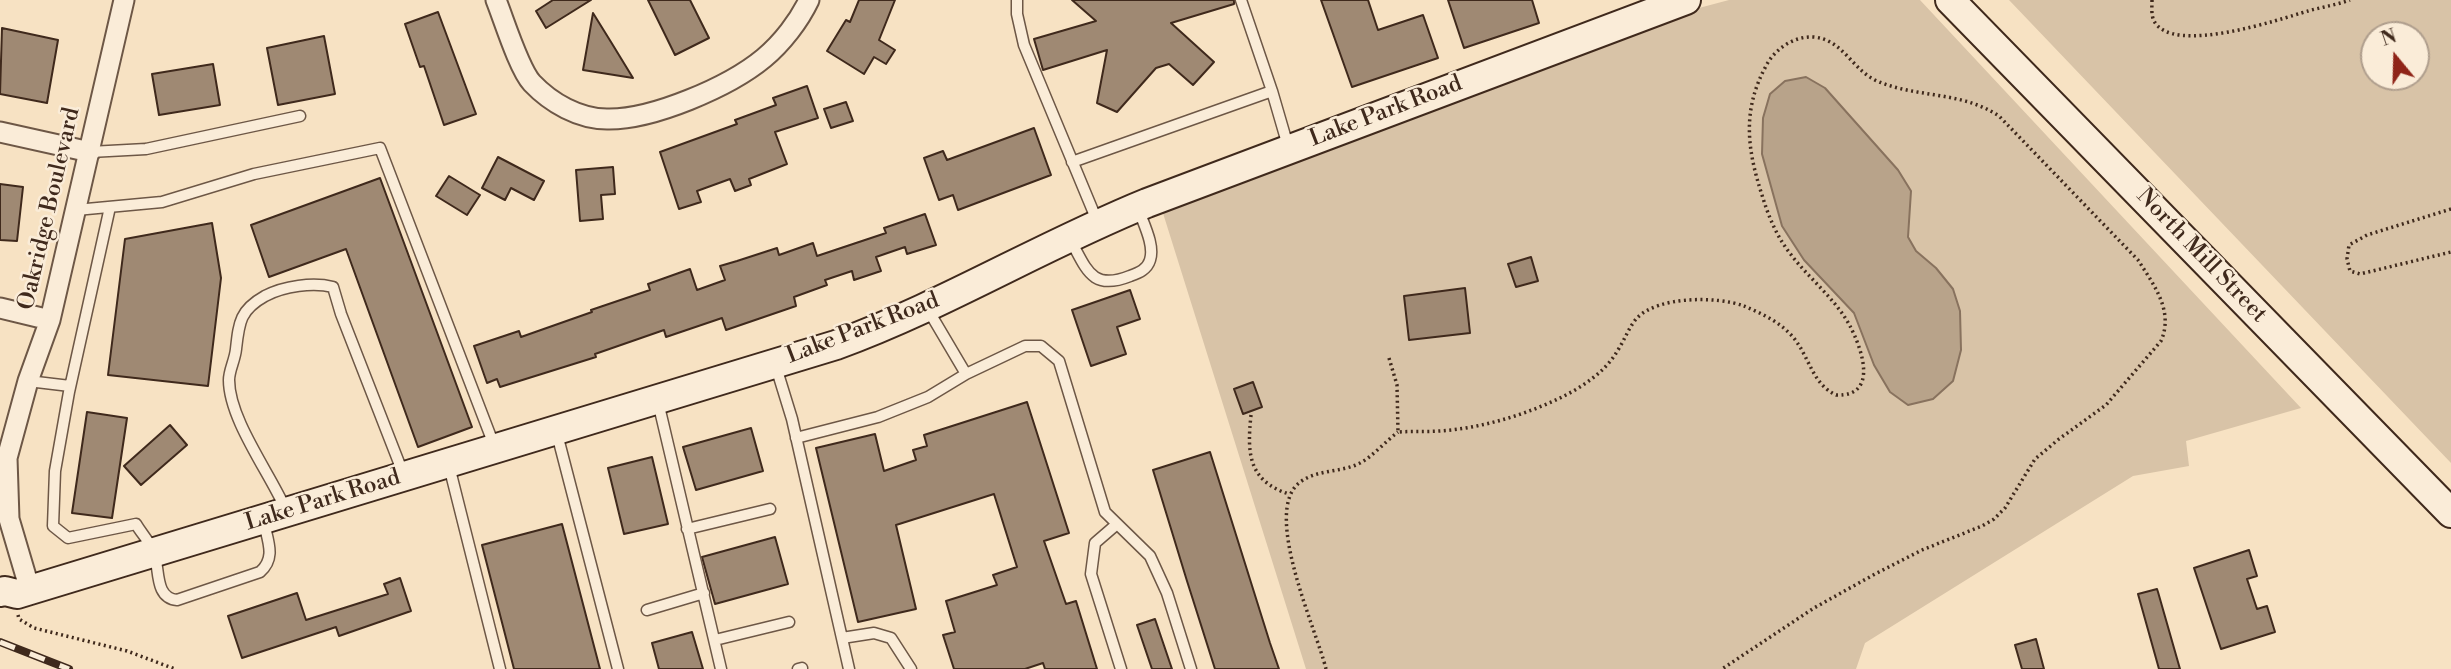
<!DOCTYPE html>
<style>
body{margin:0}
#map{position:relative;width:2451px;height:669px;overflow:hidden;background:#f7e2c3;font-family:"Libre Bodoni",serif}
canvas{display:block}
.north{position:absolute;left:2360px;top:21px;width:70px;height:70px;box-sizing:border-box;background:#faecd8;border:2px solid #af9e8d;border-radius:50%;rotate:341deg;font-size:19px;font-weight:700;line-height:28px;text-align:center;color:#3f291c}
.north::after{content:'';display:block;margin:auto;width:24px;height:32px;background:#8f2418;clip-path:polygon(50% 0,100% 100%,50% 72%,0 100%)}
</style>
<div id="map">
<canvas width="2451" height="669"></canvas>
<div class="north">N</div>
</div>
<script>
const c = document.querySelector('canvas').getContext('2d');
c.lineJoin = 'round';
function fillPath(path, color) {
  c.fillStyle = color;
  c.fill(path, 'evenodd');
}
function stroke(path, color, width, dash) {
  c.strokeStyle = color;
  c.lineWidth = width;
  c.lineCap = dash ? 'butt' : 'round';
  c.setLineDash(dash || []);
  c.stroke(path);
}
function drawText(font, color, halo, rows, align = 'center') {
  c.font = font + ' "Libre Bodoni",serif';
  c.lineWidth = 5;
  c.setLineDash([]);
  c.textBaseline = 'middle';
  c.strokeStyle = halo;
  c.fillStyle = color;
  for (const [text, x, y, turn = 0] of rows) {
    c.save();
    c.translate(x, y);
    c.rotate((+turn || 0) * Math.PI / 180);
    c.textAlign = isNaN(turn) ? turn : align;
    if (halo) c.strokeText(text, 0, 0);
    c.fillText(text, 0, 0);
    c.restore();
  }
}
const green = new Path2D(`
 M1729,0H1920L2301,408L2186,441L2189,466L2133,476L1865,643L1856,669H1306L1162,210L1699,8Z
 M2009,0H2451V463ZM2416,35V77H2374V35Z`);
const water = new Path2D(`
 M1806,77L1825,88L1898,170L1911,191L1908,237L1916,251L1936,268L1953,289L1960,311L1961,350L1953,381L1933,399L1908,405L1890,392L1874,365L1854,313L1804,260L1782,226L1762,154L1763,118L1770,94L1785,81Z`);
const building = new Path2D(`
 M553,0H591L546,28L536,11Z
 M648,0H690L709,38L675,55Z
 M859,0H895L879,40L895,50L886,64L874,57L864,74L827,51L846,20L850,22Z
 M1072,0H1234V4L1171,23L1214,62L1193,85L1169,64L1156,68L1117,112L1097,103L1107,50L1043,70L1034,39L1096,21Z
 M1321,0H1368L1378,30L1423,15L1438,58L1352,87Z
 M1448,0H1532L1539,23L1464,48Z
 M438,12L476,114L444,125L424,66L420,67L405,24Z
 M593,13L611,42L633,78L583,70Z
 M2,28L58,40L47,103L0,94Z
 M324,36L335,94L278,105L267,48Z
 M213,64L220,105L159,115L152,74Z
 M807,86L818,118L775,132L787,164L749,179L751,185L735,191L730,179L697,191L701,202L679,209L660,152L737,124L735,120L776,105L773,98Z
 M846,102L853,121L831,128L824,109Z
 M1034,128L1051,175L958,210L953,195L939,200L924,158L943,151L947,160Z
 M498,157L544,181L534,200L511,188L505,200L482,188Z
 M613,167L615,194L601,195L603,219L580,221L576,170Z
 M449,176L480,195L467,215L436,196Z
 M380,178L472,427L418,447L346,249L269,277L251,225Z
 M0,184L23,187L17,241L0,240Z
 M925,214L936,245L907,254L905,247L876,257L881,271L854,280L852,271L825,280L827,285L794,297L796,306L726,330L722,318L666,337L664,330L595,354L596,357L500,387L497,379L487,383L474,346L519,331L521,337L592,312L591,310L650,290L648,284L690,269L697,290L725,280L720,266L737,261L777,248L779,255L813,243L817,256L886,233L884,228Z
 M212,223L221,278L208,386L108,375L125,239Z
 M1531,257L1538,281L1516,287L1508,264Z
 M1465,288L1470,333L1409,340L1404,296Z
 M1130,290L1140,319L1117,327L1126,354L1091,366L1072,310Z
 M1253,382L1262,407L1243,414L1234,389Z
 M1027,402L1069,533L1044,541L1066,604L1076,601L1097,669H1045L1043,663L1025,669H954L943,635L955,632L946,601L997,585L993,575L1017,567L994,494L896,525L916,609L858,622L816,448L875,434L884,471L916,460L913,450L927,446L924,435Z
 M87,412L127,418L112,518L72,513Z
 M170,425L187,445L141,485L124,466Z
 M751,428L763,471L696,490L683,447Z
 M1210,452L1270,643L1279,669H1215L1187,581L1153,470Z
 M652,457L668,524L624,534L608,468Z
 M562,524L600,669H514L482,545Z
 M775,537L788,584L715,604L702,557Z
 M2249,550L2257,576L2247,579L2257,609L2267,606L2275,632L2221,649L2194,568Z
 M400,578L411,611L339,636L336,627L242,658L228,616L297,593L306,620L388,594L384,584Z
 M2157,589L2158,592L2180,669H2159L2138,594Z
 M1155,619L1172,669H1152L1137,625Z
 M692,632L703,669H659L652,643Z
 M2036,639L2044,669H2022L2015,645Z`);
const path = new Path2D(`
 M2152,0C2152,7 2151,15 2154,21C2173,56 2280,19 2308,11C2322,7 2336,5 2350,0
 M2451,209L2367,235L2349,245L2347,259L2350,271L2360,274L2451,252
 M1389,358L1397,385L1398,432C1412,431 1426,432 1440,431C1482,428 1525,415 1562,397C1584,386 1606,371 1618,350C1625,339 1629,327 1637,318C1658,296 1717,296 1744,306C1763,314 1784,324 1796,341C1810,360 1813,384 1836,395C1879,397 1862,349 1850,326C1835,298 1808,278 1789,252C1776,235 1768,215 1762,195C1747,149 1742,110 1766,66C1774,50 1793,36 1813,37C1843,39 1852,70 1877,81C1916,98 1962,91 1999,116L2138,260C2154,285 2174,311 2161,341L2106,405L2059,439L2035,459L2005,508L1994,519L1982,526L1922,550L1875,574L1814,608L1722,669
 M1251,415C1247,453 1248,481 1289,494
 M18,615L19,619L34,628L127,651L175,669
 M1326,669C1317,631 1262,513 1299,483C1316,469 1341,473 1360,463C1372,457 1386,441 1398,432`);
const service = new Path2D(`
 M1017,0V14L1024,45L1098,223
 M1241,0L1272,91L1288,146
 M90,152L146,149L300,116
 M1072,162L1272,91
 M110,207L69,392L55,471L53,526L68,538L136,524C141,533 151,543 154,553C160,568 154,598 177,600L260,572C276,558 268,542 264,523
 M76,210L162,202L254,174L380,148L494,445
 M1071,241C1087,270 1092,291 1130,276C1138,273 1147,270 1150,260C1155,245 1143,223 1138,208
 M927,308L966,374
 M776,367L792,419L849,669
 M28,381L70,386
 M658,402L721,669
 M557,434L618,669
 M796,438L878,417L928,397L966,374L1025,346H1041L1059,361L1105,512L1150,556L1167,593L1191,669
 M449,466L500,669
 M285,508C269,472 229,419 229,380C229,370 235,360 236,349C239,322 240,310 265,296C284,286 313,282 333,287L341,314L403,473
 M1117,524L1095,543L1091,574L1121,669
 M687,529L770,509
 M647,610L704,593
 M842,638L874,633L891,638L911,669
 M715,640L789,622
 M798,669L802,668`);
const minor = new Path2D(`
 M496,0C504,20 519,69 532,83C551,103 579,119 607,119C652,120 729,87 764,58C782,43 799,21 809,0
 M0,132L90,152
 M0,308L50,320
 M30,590L9,519L7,458L28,381L50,320L124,0`);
const secondary = new Path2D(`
 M1950,0L2451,513
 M0,592L5,591L17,594L30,590L836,345C943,306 1041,246 1147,203L1686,0`);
const rail = new Path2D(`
 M0,642L69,669`);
const streetNames = [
 ["Lake Park Road",1386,112,-21],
 ["Oakridge Boulevard",50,209,-77],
 ["North Mill Street",2201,256,46],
 ["Lake Park Road",863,329,-21],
 ["Lake Park Road",323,501,-17]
];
fillPath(green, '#d8c3a7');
fillPath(water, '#b8a38a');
stroke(water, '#88725e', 2);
fillPath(building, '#9f8973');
stroke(building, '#3f291c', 2);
stroke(service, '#6d5746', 13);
stroke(minor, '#6d5746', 23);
stroke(secondary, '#3f291c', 32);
stroke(path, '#3f291c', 3.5, [2, 3.5]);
stroke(service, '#faecd8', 10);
stroke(minor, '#faecd8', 19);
stroke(secondary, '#faecd8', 28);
stroke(rail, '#3f291c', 8);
stroke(rail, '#faecd8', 5, [16]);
drawText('23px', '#3f291c', '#faecd8', streetNames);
</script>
